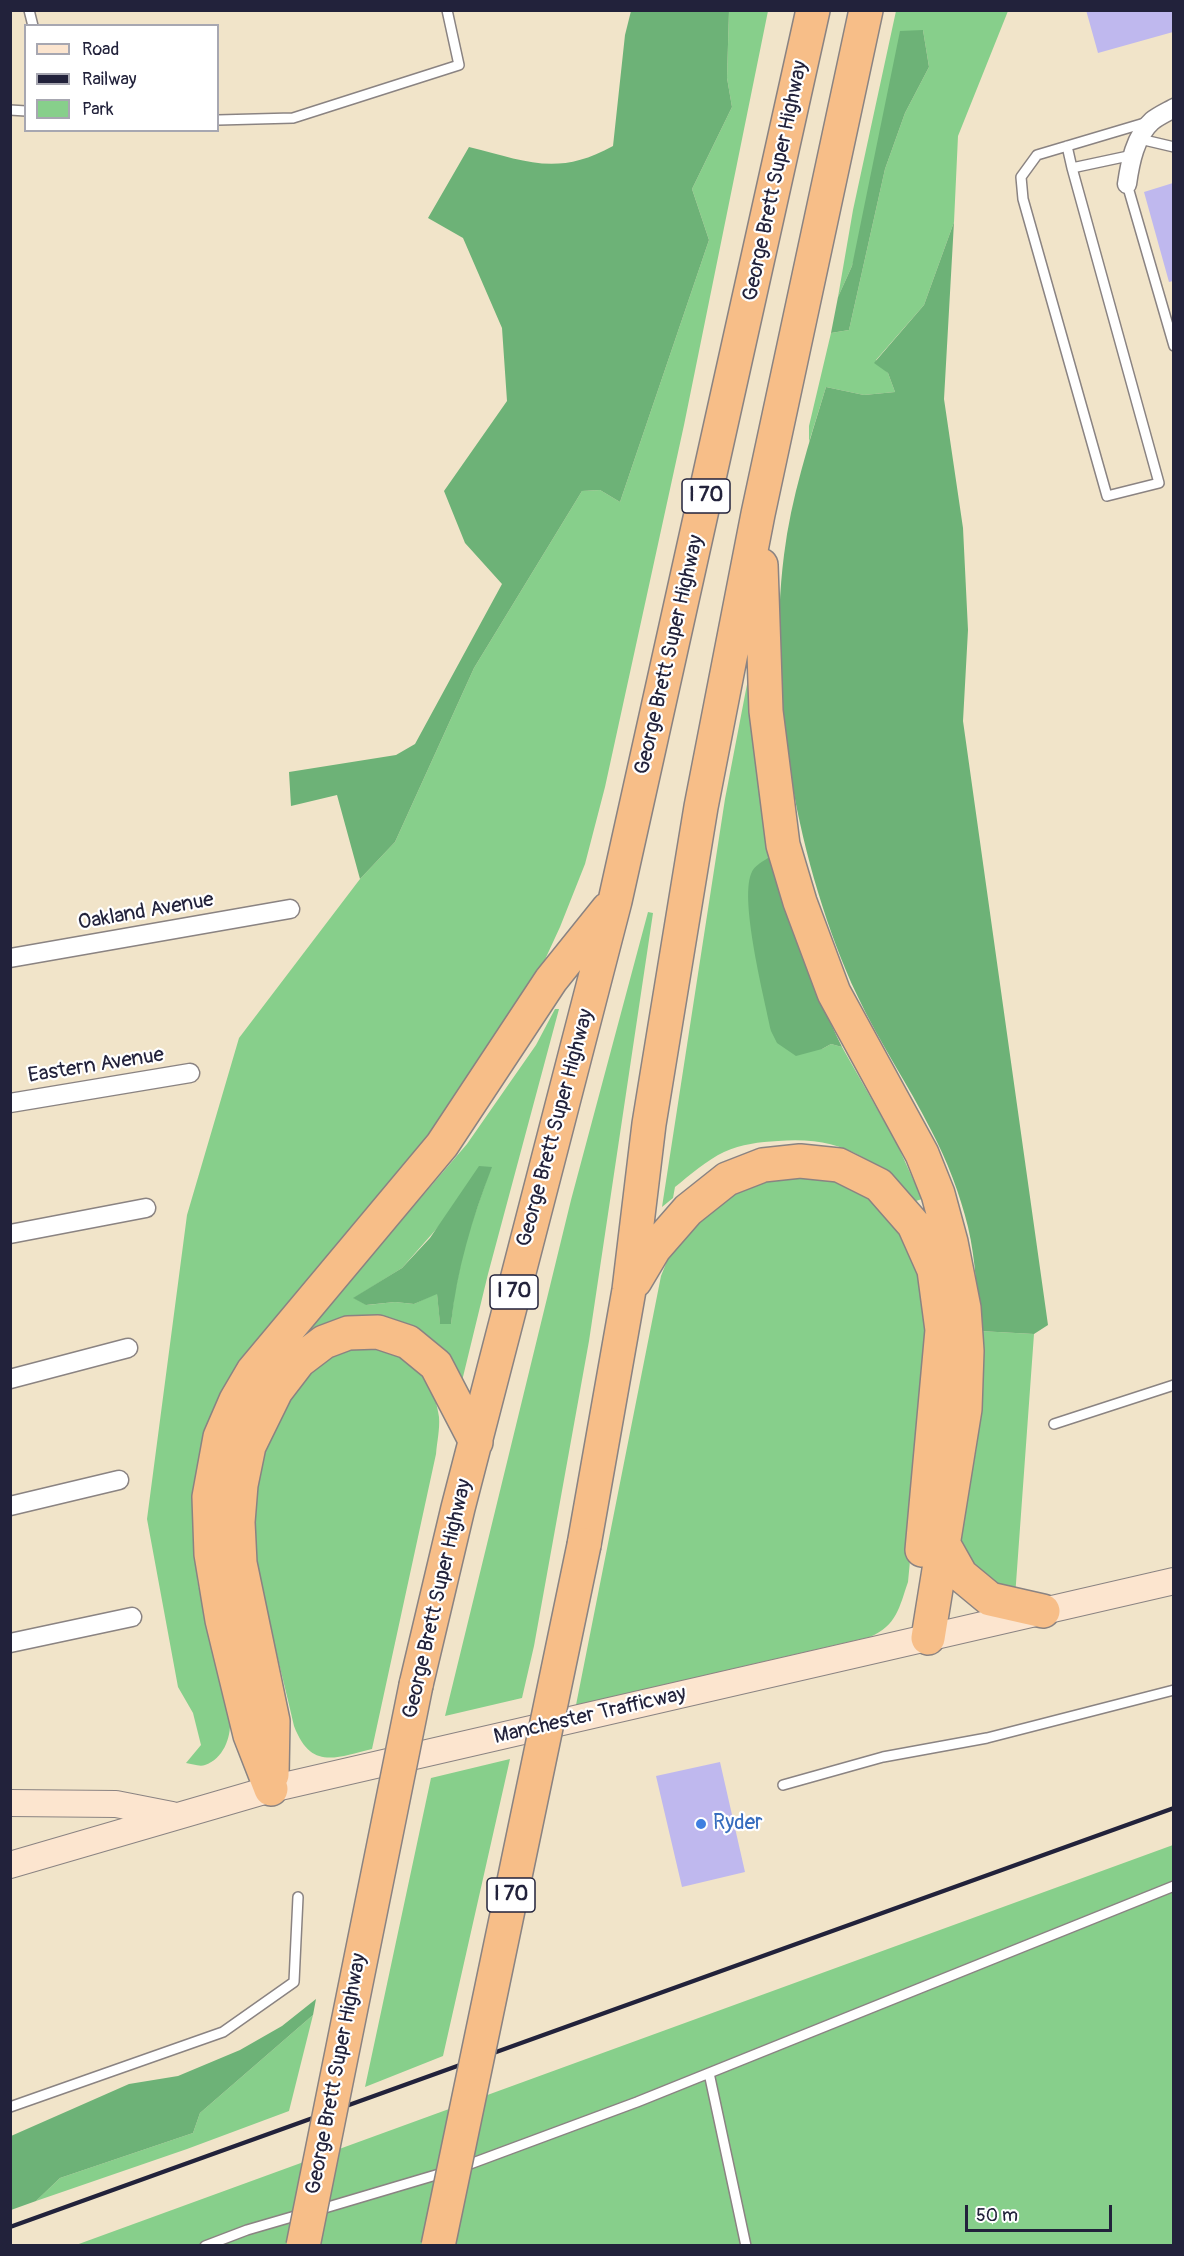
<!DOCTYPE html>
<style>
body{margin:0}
#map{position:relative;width:1184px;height:2256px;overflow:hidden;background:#f1e4c9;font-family:Pangolin,sans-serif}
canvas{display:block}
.frame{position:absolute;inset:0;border:12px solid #22223b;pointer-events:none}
.legend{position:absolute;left:24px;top:24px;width:195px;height:108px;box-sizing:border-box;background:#fff;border:2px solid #a7a7b1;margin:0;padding:8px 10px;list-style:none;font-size:18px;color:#22223b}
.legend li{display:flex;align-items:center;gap:12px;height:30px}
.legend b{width:30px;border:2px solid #a7a7b1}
.scale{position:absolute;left:965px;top:2205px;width:147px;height:27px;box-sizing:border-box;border:3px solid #22223b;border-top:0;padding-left:8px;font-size:18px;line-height:21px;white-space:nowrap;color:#22223b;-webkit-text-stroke:4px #fff;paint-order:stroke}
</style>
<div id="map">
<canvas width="1184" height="2256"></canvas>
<div class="frame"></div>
<ul class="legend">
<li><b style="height:8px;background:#fce5cf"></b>Road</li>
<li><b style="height:8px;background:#22223b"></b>Railway</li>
<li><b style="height:16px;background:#87cf8b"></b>Park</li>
</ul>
<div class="scale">50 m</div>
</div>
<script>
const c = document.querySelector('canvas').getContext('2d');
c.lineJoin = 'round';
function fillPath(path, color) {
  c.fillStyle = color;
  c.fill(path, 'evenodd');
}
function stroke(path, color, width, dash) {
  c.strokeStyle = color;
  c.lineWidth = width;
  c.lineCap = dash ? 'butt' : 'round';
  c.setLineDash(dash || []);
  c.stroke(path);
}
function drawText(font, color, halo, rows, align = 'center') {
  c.font = font + ' Pangolin,sans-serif';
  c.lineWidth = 4.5;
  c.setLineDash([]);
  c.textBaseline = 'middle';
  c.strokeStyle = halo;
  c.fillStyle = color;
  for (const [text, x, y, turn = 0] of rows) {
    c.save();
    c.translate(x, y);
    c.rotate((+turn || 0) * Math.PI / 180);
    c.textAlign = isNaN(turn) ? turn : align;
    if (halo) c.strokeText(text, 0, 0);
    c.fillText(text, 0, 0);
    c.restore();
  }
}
const green = new Path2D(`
 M729,11H768L684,425L605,787L585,864L560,927L536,979L194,1504L193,1541L198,1584L230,1721C231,1738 223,1759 205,1765C200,1767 192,1764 186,1763L201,1745L193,1713L178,1687L147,1519L187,1215L239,1038L360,879L395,842L474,668L582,491L600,490L620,502L709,240L692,189L732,107L727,78Z
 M896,11H1008L958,136L954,222L924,305L876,360L888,373L895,392L864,395L826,387L809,442V426L831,333L849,330L885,169L905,113L929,67L923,30L852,266L838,297L853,210Z
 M749,674L771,856L822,1049L831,1044L842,1047L897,1144L922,1199L916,1201C872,1158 842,1136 778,1141C759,1142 742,1144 724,1152C707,1160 690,1175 675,1187L673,1198L662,1207L725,799Z
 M648,912L653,913L589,1341L534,1646L522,1698L445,1716L571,1200Z
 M555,1009H559L488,1274L462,1381L449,1362L324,1326L312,1330L297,1342L467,1144L536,1045ZM491,1167L465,1243L454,1296L451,1324L440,1323L437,1293L414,1304L395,1302L367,1305L354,1298L402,1268Z
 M807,1170L867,1193L893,1214L927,1274L930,1348L908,1582C899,1608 897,1625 870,1637L576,1705L661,1276L675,1241L746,1180Z
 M979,1331L1034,1334L1015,1597L961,1558L960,1507L976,1452L979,1392Z
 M361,1347C374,1348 391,1348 402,1355C423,1369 436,1393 439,1417C440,1429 437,1442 436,1454L372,1749C335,1758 311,1770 294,1726C286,1691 277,1656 269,1620C260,1578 247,1533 255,1490C259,1461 270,1435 283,1409C302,1374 322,1354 361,1347Z
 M510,1759L443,2056L365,2087L431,1778Z
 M1173,1845V2245H76Z
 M313,2015L289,2111L187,2149L36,2201L60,2178L193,2133L200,2113Z`);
const forest = new Path2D(`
 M631,11H729L727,78L732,107L692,189L709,240L620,502L600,490L582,491L474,668L395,842L360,879L337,795L291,806L289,772L396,755L415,744L502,584L465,543L444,491L507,401L502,328L463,238L428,218L469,147C526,161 557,177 613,146L625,35Z
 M923,30L929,67L905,113L885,169L849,330L831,333L838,297L852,266L900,31Z
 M954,222L944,399L963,528L968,630L963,721L1048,1325L1034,1334L979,1331C977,1296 976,1261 968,1227C960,1194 947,1160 931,1130C908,1084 879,1042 857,995C798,867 766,696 784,555C791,498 809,443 826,387L864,395L895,392L888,373L874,363L924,305Z
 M771,856C789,926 811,982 842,1047L831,1044L822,1049L796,1056L777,1043L771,1031C764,997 740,902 751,874C754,865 764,861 771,856Z
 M479,1166L492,1167C472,1219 457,1269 451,1324H440L437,1294L414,1304L395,1302L366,1305L353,1298L402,1268L430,1238Z
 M316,1999L313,2015L200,2113L193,2133L60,2178L36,2201L11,2210V2136L129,2084L178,2076L240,2050L282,2026Z`);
const building = new Path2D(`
 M1086,10H1173V32L1098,53Z
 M1173,183V281L1169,282L1144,192Z
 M720,1762L745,1872L682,1887L656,1776Z`);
const service = new Path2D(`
 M29,10L33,26
 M10,110L26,111
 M218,120L293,118L459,65L447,10
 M1140,139L1174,147
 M1067,146L1072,168
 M1133,155L1072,168L1159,483L1107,496L1023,199L1021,177L1037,155L1148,122
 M1127,184L1174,346
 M1054,1424L1174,1385
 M783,1785L883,1757L987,1738L1174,1690
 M709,2073L746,2246
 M10,2107L223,2032L294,1982L298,1897
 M462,2167L637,2102L1174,1886
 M318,2210L446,2172
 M205,2246L247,2230L302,2214`);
const minor = new Path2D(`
 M1127,184C1130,163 1135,136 1152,121C1158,116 1167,112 1174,108
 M10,958L290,909
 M10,1103L190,1073
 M10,1234L146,1208
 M10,1379L128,1348
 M10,1506L119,1480
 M10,1643L132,1617`);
const secondary = new Path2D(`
 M10,1803L116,1804L172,1815
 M10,1865L271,1789L1174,1581`);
const motorway = new Path2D(`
 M761,565L766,711L783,845L800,902L834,993L922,1154L938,1194L951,1242L964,1308L967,1351L965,1409L928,1638
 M635,1281L654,1249L688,1210L727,1179L763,1165L800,1161L839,1165L879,1185L914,1225L934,1270L942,1330L922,1550
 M943,1543L961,1575L990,1599L1043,1611
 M584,1545L629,1290L649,1124L701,807L758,514L866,10
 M416,1685L458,1508L615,901L813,10
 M272,1775L273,1721L240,1563L238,1522L241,1485L249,1446L276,1391L299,1361L324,1342L348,1333L378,1332L408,1342L436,1365L476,1442
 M271,1789L250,1735L222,1620L211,1554L209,1497L220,1437L236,1400L253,1371L442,1145L551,980L608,909`);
const rail = new Path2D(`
 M10,2227L1174,1808`);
const motorwayBridge = new Path2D(`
 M303,2246L416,1685
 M438,2246L584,1545`);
const markers = [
 [701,1824,6,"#3f7fe0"]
];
const shields = [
 [706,496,48],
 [514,1292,48],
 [511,1895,48]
];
const shieldNames = [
 ["I 70",706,496],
 ["I 70",514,1292],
 ["I 70",511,1895]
];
const streetNames = [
 ["George Brett Super Highway",776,181,-78],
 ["George Brett Super Highway",670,655,-77],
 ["Oakland Avenue",146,912,-10],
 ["Eastern Avenue",96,1066,-9],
 ["George Brett Super Highway",556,1128,-75],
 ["George Brett Super Highway",438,1599,-77],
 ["Manchester Trafficway",590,1716,-13],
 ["George Brett Super Highway",337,2074,-79]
];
const shopNames = [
 ["Ryder",713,1824]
];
fillPath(green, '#87cf8b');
fillPath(forest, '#6db277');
fillPath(building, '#bfb8ee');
stroke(service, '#8a8382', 12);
stroke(minor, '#8a8382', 21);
stroke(secondary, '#8a8382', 28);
stroke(motorway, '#8a8382', 36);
stroke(service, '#fff', 9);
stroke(minor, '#fff', 18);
stroke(secondary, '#fce5cf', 26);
stroke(motorway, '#f7be88', 33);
stroke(rail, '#22223b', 4.5);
stroke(motorwayBridge, '#8a8382', 36, []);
stroke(motorwayBridge, '#f7be88', 33);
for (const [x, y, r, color] of markers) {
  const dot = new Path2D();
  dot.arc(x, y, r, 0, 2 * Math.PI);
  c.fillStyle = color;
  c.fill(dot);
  stroke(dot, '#fff', 2);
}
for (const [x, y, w] of shields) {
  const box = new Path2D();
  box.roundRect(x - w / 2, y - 17, w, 34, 4.5);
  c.fillStyle = '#fff';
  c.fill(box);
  stroke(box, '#22223b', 1.5);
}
drawText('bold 20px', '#22223b', null, shieldNames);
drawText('21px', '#22223b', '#fff', streetNames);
drawText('21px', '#366cbe', '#fff', shopNames, 'left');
</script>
